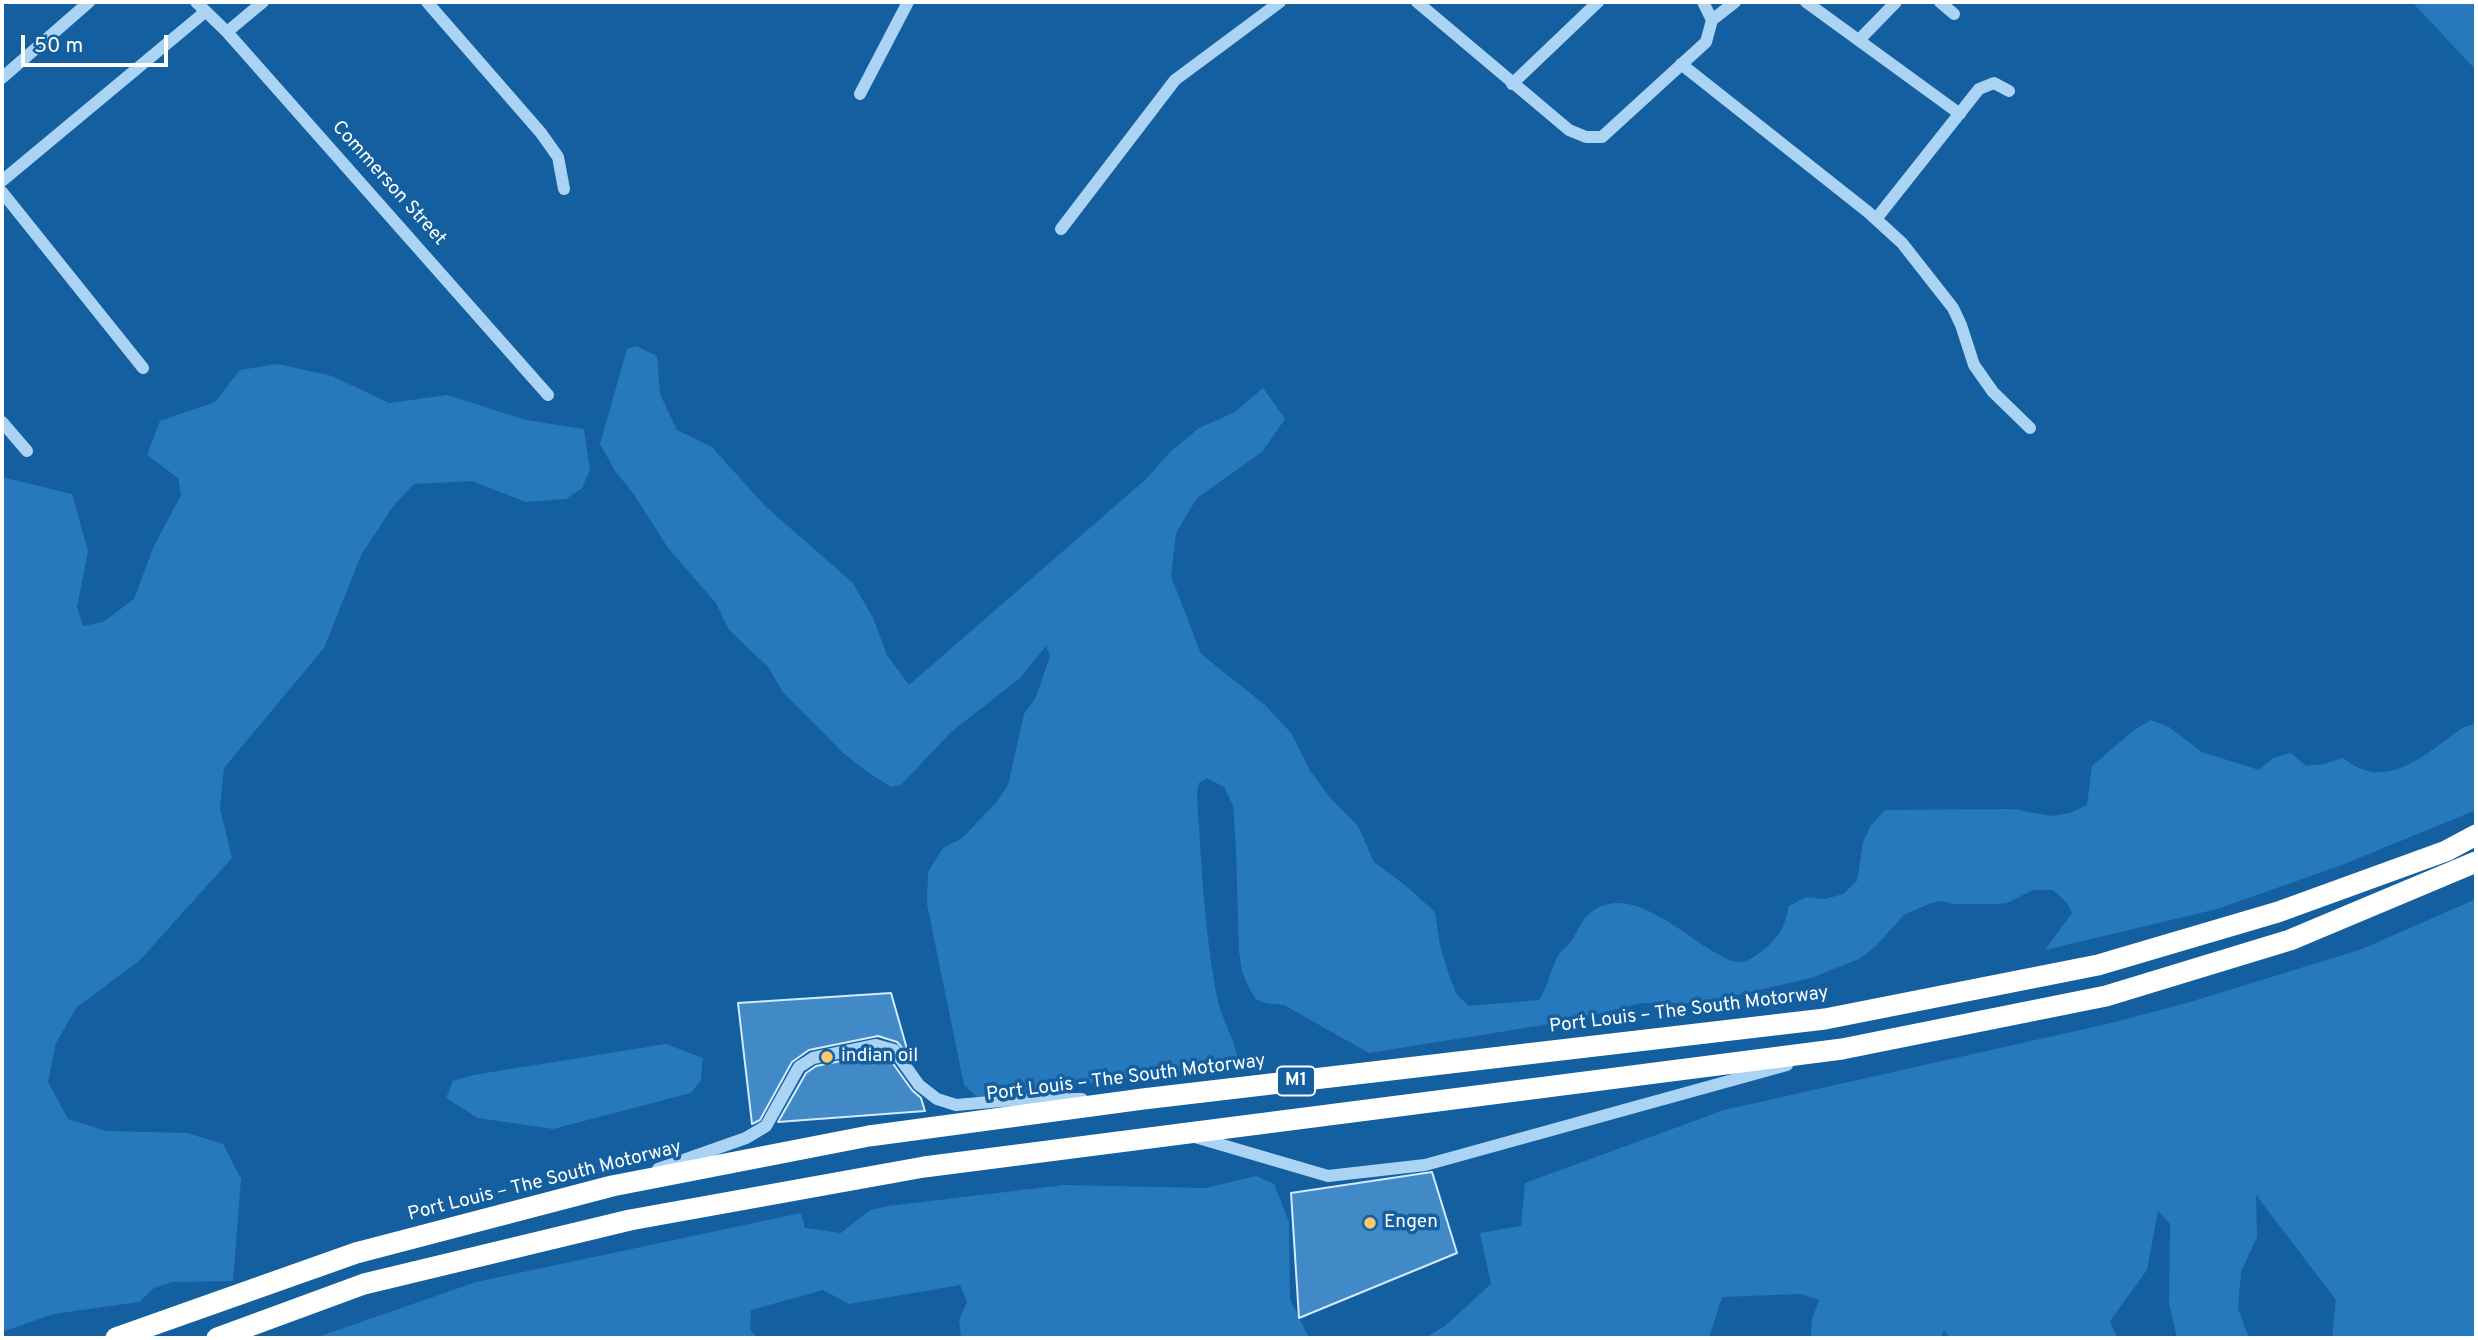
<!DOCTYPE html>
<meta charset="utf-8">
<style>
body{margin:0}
#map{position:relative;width:2478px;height:1340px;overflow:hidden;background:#135f9f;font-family:Overpass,sans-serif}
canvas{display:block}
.frame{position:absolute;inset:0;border:4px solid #fff;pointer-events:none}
.scale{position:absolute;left:21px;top:35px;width:147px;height:32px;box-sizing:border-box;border:4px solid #fff;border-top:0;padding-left:9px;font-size:21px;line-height:24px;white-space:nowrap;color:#fff;-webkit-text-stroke:5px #135f9f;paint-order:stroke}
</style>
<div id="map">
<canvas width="2478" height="1340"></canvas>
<div class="frame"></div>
<div class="scale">50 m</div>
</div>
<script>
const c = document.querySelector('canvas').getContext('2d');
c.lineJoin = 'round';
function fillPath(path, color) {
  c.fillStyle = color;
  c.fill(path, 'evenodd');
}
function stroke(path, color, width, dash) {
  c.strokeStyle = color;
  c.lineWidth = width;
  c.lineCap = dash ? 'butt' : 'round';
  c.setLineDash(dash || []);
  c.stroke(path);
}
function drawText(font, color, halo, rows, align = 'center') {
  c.font = font + ' Overpass,sans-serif';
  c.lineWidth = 7;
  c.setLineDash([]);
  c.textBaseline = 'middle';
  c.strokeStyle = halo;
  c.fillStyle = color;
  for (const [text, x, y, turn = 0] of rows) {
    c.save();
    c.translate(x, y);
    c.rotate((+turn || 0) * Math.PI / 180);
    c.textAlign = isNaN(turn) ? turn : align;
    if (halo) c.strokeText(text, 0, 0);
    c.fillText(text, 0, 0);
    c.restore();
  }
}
const green = new Path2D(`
 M2412,2H2476V71L2474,68Z
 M636,346L657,356L660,394L677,430L712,447L765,506L853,583L873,618L887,655L909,685L1145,480L1170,452L1199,428L1235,412L1263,388L1285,419L1262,452L1197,498L1176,533L1171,576L1201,654L1265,705L1291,733L1309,769L1331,799L1358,826L1374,862L1406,886L1435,912L1440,946L1449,975L1457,995L1469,1006L1539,1000C1548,986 1550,971 1558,956C1561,950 1568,946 1572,940C1579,929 1582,918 1594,910C1632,885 1682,934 1714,952C1722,956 1730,962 1739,962C1748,962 1755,956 1762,951C1779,938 1785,926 1789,906L1806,897L1825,899L1843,894L1857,881L1863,842L1871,825L1885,810L2013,809L2051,816L2070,813L2087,805L2092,766L2134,730L2151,720L2169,727L2202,752L2259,770L2273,758L2291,753L2306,766L2324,764L2343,758C2349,762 2355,767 2362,769C2388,781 2423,758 2443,742C2454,734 2463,725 2476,724V810L2342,865L2217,909L2045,950L2072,913L2068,904L2053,890H2033L2007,903L1996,904H1952L1942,901L1931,903L1904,915L1875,947L1859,959L1811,978L1703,1003H1642L1569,1021L1369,1053L1284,1005L1265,1003L1256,999L1250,990L1242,971L1239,951L1236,849L1233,806L1224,787L1207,778L1199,783L1197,793C1201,860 1204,926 1216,992C1220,1017 1235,1039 1239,1064L978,1098L964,1085L927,904L928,872L943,848L961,839L996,803L1008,785L1024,714L1036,697L1050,656L1046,646L1020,678L951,732L901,785L891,787L866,771L842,752L783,692L768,667L729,630L716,603L668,548L633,493L615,471L600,444L627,349Z
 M278,364L332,376L389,403L447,395L526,420L584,429L590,470L582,488L566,499L526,502L472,481L414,484L394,505L361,555L324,648L224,768L220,808L232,858L140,960L76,1008L56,1043L48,1082L68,1119L106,1131L187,1133L223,1144L241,1179L233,1281L172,1282L154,1288L139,1302L53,1314L2,1332V477L72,494L88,551L77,607L83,626L103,622L134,599L154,546L181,495L178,478L147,455L160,421L215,402L240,370Z
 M2476,899V1338H2332L2336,1300L2256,1195L2257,1237L2241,1272L2238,1309L2249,1338H2177L2169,1303L2170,1224L2158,1211L2147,1270L2110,1321L2117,1338H1950L1944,1330L1941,1338H1811L1812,1319L1819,1300L1801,1294L1722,1297L1709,1338H1425L1445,1326L1491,1284L1480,1233L1521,1226L1525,1183L1724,1110L2111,1023L2190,1002L2362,949Z
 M666,1044L703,1058L701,1080L691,1093L553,1129L478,1118L446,1098L453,1081L473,1075Z
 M1256,1176L1274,1184L1289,1222L1290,1299L1309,1338H961L959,1320L967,1302L960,1285L849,1304L823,1290L751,1310L750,1329L756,1338H315L476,1282L801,1213L805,1228L841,1233L870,1210L888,1206L1064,1185L1206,1188Z`);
const building = new Path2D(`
 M891,993L909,1056L897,1042L878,1036L809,1050L792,1062L760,1120L752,1124L738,1003Z
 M876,1054L889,1058L912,1090L921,1098L925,1111L778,1122L806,1073L816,1066Z
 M1432,1172L1457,1253L1299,1318L1291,1193Z`);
const minor = new Path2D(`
 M196,2L227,32L548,395
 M427,2L541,133L558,157L564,189
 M1417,2L1569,130L1586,137H1602L1706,42L1712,20L1703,2
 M1806,2L1960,114
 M1940,2L1954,14
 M1712,20L1735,2
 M227,32L263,2
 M1859,40L1896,2
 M1681,64L1868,212L1902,243L1953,308L1961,325L1974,365L1993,392L2030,428
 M2,78L89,2
 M1512,84L1598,2
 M860,94L908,2
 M2,181L205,12
 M2,192L143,368
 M1876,219L1979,89L1994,83L2009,91
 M1061,229L1175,80L1280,2
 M2,422L27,451
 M1195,1137L1328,1176L1425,1165L1787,1065
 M658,1169L746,1138L766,1126L799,1067L813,1058L876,1045L894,1050L919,1085L937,1099L956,1105L1025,1099H1082`);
const highway = new Path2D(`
 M116,1338L356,1253L612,1186L869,1136L1143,1099L1825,1019L2098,965L2278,912L2446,851L2476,835
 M217,1338L364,1284L630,1220L924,1167L1842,1049L2106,996L2290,940L2476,862`);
const markers = [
 [827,1057,7,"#ffc76e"],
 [1370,1223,7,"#ffc76e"]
];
const shields = [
 [1296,1081,38]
];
const shieldNames = [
 ["M1",1296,1081]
];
const streetNames = [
 ["Commerson Street",388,184,48],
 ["Port Louis – The South Motorway",1689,1011,-7],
 ["Port Louis – The South Motorway",1126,1079,-7],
 ["Port Louis – The South Motorway",545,1182,-14]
];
const poiNames = [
 ["indian oil",841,1057],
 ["Engen",1384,1223]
];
fillPath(green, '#2779bd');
fillPath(building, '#418ac7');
stroke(building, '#d4ebfd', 2);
stroke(minor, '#abd4f4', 12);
stroke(highway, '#fff', 21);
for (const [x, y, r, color] of markers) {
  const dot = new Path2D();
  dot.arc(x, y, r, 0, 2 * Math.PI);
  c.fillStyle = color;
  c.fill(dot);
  stroke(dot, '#135f9f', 2.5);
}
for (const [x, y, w] of shields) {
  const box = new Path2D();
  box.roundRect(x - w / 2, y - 14.5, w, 29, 5);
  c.fillStyle = '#135f9f';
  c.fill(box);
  stroke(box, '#fff', 2);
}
drawText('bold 18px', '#fff', null, shieldNames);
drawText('19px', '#fff', '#135f9f', streetNames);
drawText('19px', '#fff', '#135f9f', poiNames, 'left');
</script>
